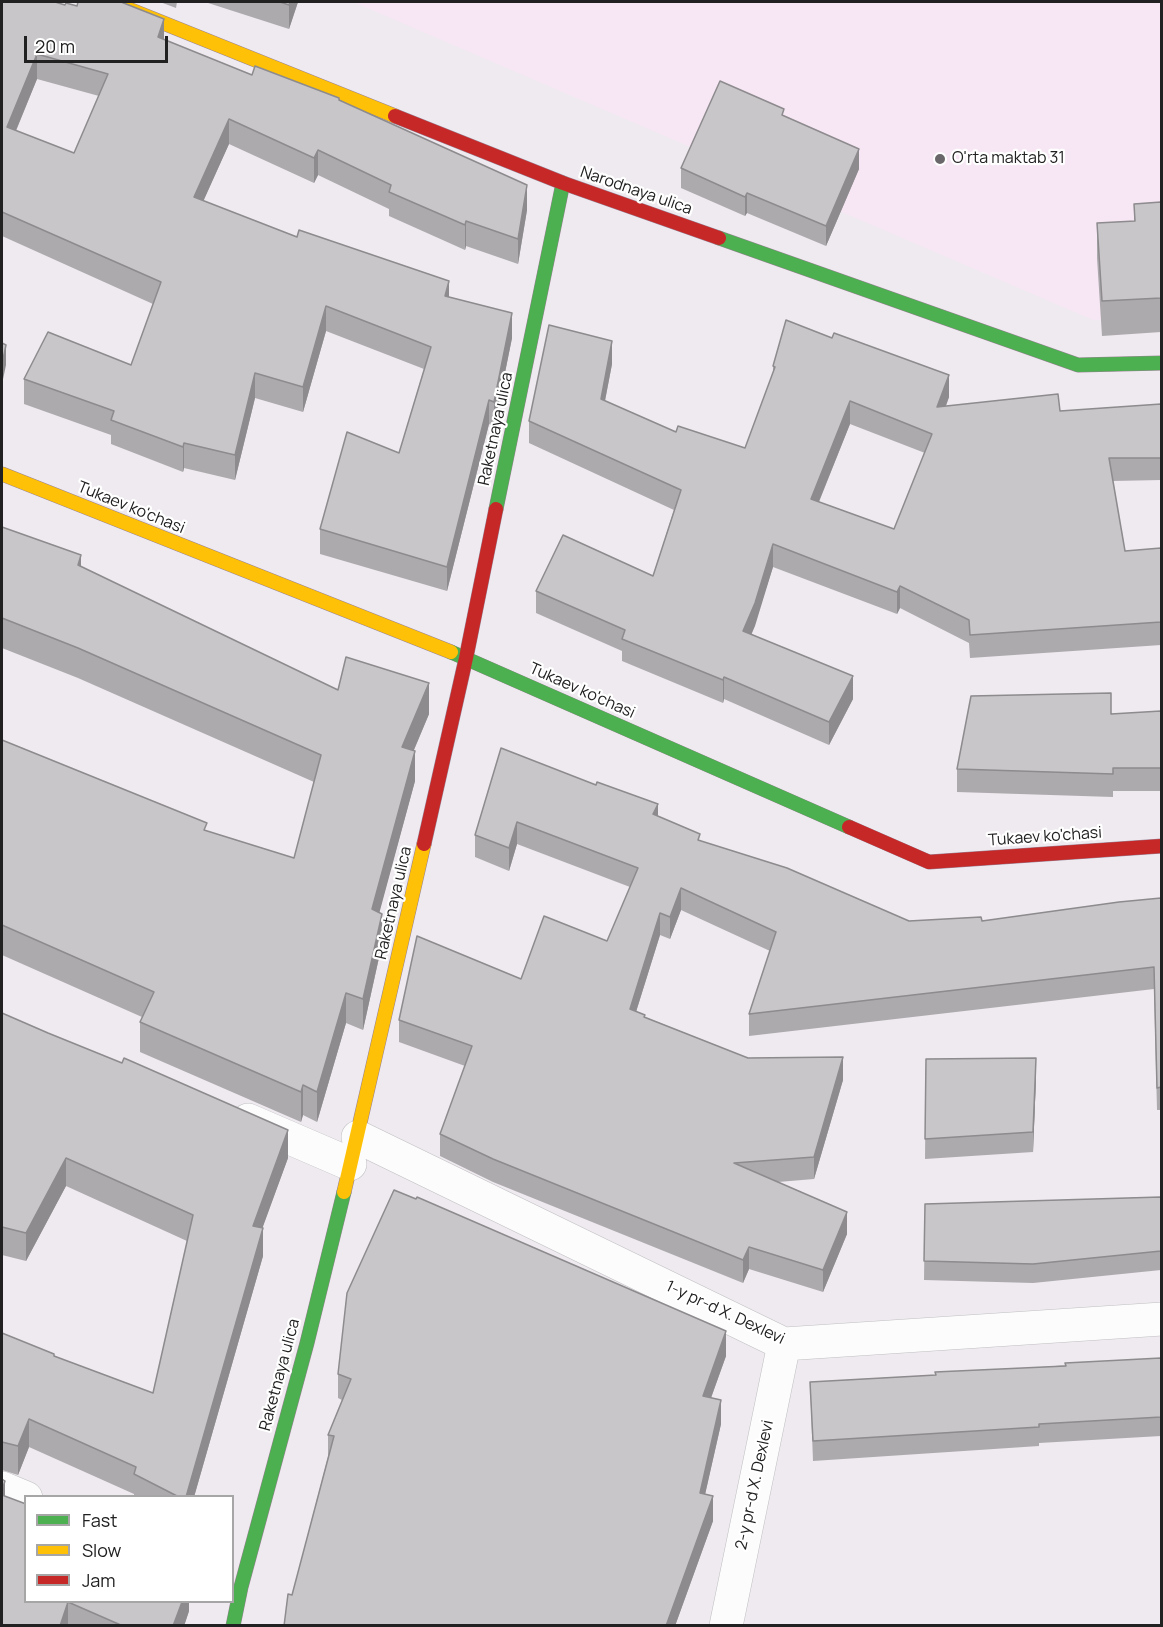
<!DOCTYPE html>
<style>
body{margin:0}
#map{position:relative;width:1163px;height:1627px;overflow:hidden;background:#eeeaef;font-family:Manrope,sans-serif}
canvas{display:block}
.frame{position:absolute;inset:0;border:3px solid #212121;pointer-events:none}
.legend{position:absolute;left:24px;top:1495px;width:210px;height:108px;box-sizing:border-box;background:#fff;border:2px solid #a6a6a6;margin:0;padding:8px 10px;list-style:none;font-size:18px;color:#212121}
.legend li{display:flex;align-items:center;gap:12px;height:30px}
.legend b{width:30px;border:2px solid #a6a6a6}
.scale{position:absolute;left:24px;top:36px;width:144px;height:27px;box-sizing:border-box;border:3px solid #212121;border-top:0;padding-left:8px;font-size:18px;line-height:21px;white-space:nowrap;color:#212121;-webkit-text-stroke:4px #fff;paint-order:stroke}
</style>
<div id="map">
<canvas width="1163" height="1627"></canvas>
<div class="frame"></div>
<ul class="legend">
<li><b style="height:8px;background:#4caf50"></b>Fast</li>
<li><b style="height:8px;background:#ffc107"></b>Slow</li>
<li><b style="height:8px;background:#c62828"></b>Jam</li>
</ul>
<div class="scale">20 m</div>
</div>
<script>
const c = document.querySelector('canvas').getContext('2d');
c.lineJoin = 'round';
function fillPath(path, color) {
  c.fillStyle = color;
  c.fill(path, 'evenodd');
}
function stroke(path, color, width, dash) {
  c.strokeStyle = color;
  c.lineWidth = width;
  c.lineCap = dash ? 'butt' : 'round';
  c.setLineDash(dash || []);
  c.stroke(path);
}
function drawText(font, color, halo, rows, align = 'center') {
  c.font = font + ' Manrope,sans-serif';
  c.lineWidth = 4.5;
  c.setLineDash([]);
  c.textBaseline = 'middle';
  c.strokeStyle = halo;
  c.fillStyle = color;
  for (const [text, x, y, turn = 0] of rows) {
    c.save();
    c.translate(x, y);
    c.rotate((+turn || 0) * Math.PI / 180);
    c.textAlign = isNaN(turn) ? turn : align;
    if (halo) c.strokeText(text, 0, 0);
    c.fillText(text, 0, 0);
    c.restore();
  }
}
const education = new Path2D(`
 M353,2H1161V317L1093,320Z`);
const street = new Path2D(`
 M248,1120L350,1164
 M358,1137L784,1344L1162,1319
 M2,1488L26,1498
 M726,1626L784,1344`);
const fast = new Path2D(`
 M719,238L1078,365L1162,363
 M496,509L563,183
 M451,652L849,827
 M233,1626L241,1587L307,1343L344,1192`);
const slow = new Path2D(`
 M111,2L395,116
 M2,474L451,652
 M344,1192L424,844`);
const jam = new Path2D(`
 M395,116L563,183L719,238
 M849,827L929,862L1162,846
 M424,844L466,658L496,509`);
const wall = new Path2D(`
 M2,2L164,40L252,75L339,100L527,210L518,264L466,246L465,250L389,216V209L318,175L314,183L229,144L203,201L449,297L512,338L494,427L489,424L447,591L320,554V529L399,453L424,369L326,331L303,412L255,398L235,480L184,468L183,472L111,444V435L24,404V379L131,365L153,304L2,236ZM37,79L99,96L74,153L16,131Z
 M160,2H177L176,8Z
 M205,2H298L289,29Z
 M784,116L859,169L826,246L747,213L745,216L681,188V168Z
 M1161,202V332L1102,336L1097,258V223L1134,221V204Z
 M612,364L605,401L676,432L745,448L773,373V366L949,397L946,406L1060,411L1161,404V480L1113,481L1125,551L1161,548V645L970,658L969,643L900,608L897,614L773,567L751,635L853,699L829,745L724,699L723,703L622,661V651L536,613V591L653,576L674,510L529,443V421ZM850,424L925,453L894,529L819,502Z
 M2,527L81,567L338,690L429,714L414,750L415,781L379,912L382,944L363,1030L346,1023L317,1122L303,1115L301,1122L140,1052V1022L142,1017L2,955V740L207,831L294,858L314,782L78,678L2,648Z
 M1161,711V791H1113V797L957,792V769L1111,714Z
 M596,785L658,816L700,841L909,921H982L1161,898V1110H1157L1154,989L749,1036V1014L770,951L681,910L670,939L660,935L636,1012L645,1017L748,1058L843,1080L814,1179L778,1182L847,1234L823,1292L749,1269L743,1283L493,1182L440,1156V1134L465,1066L399,1042V1020L521,979L607,941L630,887L517,844L509,871L475,857V835Z
 M2,1013L288,1158L262,1228L263,1256L194,1497H134V1494L29,1447L18,1475L2,1470V1333L54,1356L153,1393L187,1241L66,1186L26,1261L2,1255Z
 M926,1059L1036,1078L1033,1152L925,1159Z
 M1161,1197V1270L1033,1283L924,1280L925,1204Z
 M726,1356L711,1398L721,1424L705,1494L713,1521L675,1626H284L328,1457V1435L342,1400L338,1398V1374Z
 M1161,1358V1436L1039,1443V1446L813,1461L810,1382L935,1375Z
 M5,1496L189,1602V1611L184,1626H2Z`);
const shadedWall = new Path2D(`
 M290,2H298L289,29V5Z
 M164,19V44L158,37Z
 M37,54V79L7,152V127Z
 M229,119V144L194,222V197Z
 M859,149V169L826,246V226Z
 M318,150V175L314,183V158Z
 M527,185V210L518,264V239Z
 M747,193V213L745,216V197Z
 M466,221V246L465,250V225Z
 M449,281V306L445,296Z
 M326,306V331L303,412V387Z
 M512,313V338L494,427V402Z
 M612,341V364L601,421V399Z
 M6,345V365L2,384V364Z
 M255,373V398L235,480V455Z
 M949,375V397L937,429V407Z
 M489,400V424L447,591V567Z
 M850,401V424L811,521V499Z
 M184,443V468L183,472V447Z
 M773,544V567L755,626L743,654V631Z
 M81,555V585L78,565Z
 M900,586V608L897,614V592Z
 M853,676V699L829,745V722Z
 M724,677V699L723,703V680Z
 M429,683V714L402,778V747Z
 M415,751V781L372,940V909Z
 M658,804V826L653,814Z
 M517,822V844L509,871V848Z
 M681,888V910L670,939V917Z
 M660,913V935L630,1031V1009Z
 M382,914V944L363,1030V999Z
 M346,993V1023L317,1122V1092Z
 M843,1057V1080L814,1179V1157Z
 M1036,1058V1078L1033,1152V1132Z
 M303,1085V1115L301,1122V1092Z
 M288,1130V1158L253,1254V1226Z
 M66,1158V1186L26,1261V1233Z
 M847,1212V1234L823,1292V1270Z
 M263,1228V1256L194,1497H186Z
 M749,1247V1269L743,1283V1260Z
 M726,1331V1356L703,1420V1396Z
 M721,1400V1424L700,1517V1493Z
 M29,1419V1447L18,1475V1446Z
 M5,1481V1510L2,1519V1490Z
 M713,1496V1521L675,1626H666Z
 M68,1602V1626H60Z
 M182,1602H189V1611L184,1626H173Z`);
const building = new Path2D(`
 M2,2H55L65,5L66,3L77,6L78,2H121L164,19L158,37L252,75L255,66L339,98V100L527,185L518,239L466,221L465,225L389,192L391,185L318,150L314,158L229,119L194,197L297,237L299,230L449,281L445,296L512,313L494,402L489,400L447,567L320,529L347,432L399,453L431,347L326,306L303,387L255,373L235,455L184,443L183,447L111,420L114,411L24,379L48,332L131,365L161,282L2,212ZM37,54L108,74L74,153L7,127Z
 M280,2H290L289,5Z
 M720,81L784,109L782,115L859,149L826,226L747,193L745,197L681,168Z
 M1161,202V298L1102,301L1097,223L1135,221L1134,204Z
 M786,320L832,338L834,333L949,375L937,407L1058,394L1060,411L1161,404V458H1109L1125,551L1161,548V622L970,635L969,620L900,586L897,592L773,544L755,603L743,631L853,676L829,722L724,677L723,680L622,639L625,630L536,591L563,535L653,576L681,490L529,421L549,325L612,341L601,399L676,432L678,426L745,448L775,367L773,366ZM850,401L932,434L894,529L811,499Z
 M2,343L6,345L2,364Z
 M2,527L81,555L78,565L338,690L346,657L429,683L402,747L415,751L372,909L382,914L363,999L346,993L317,1092L303,1085L301,1092L140,1022L154,992L2,925V740L207,823L204,830L294,858L321,755L78,648L2,618Z
 M1111,693V714L1161,711V768H1113V774L957,769L971,696Z
 M501,748L596,785L597,782L658,804L653,814L700,834L698,840L787,868L909,921L981,917L982,921L1119,902L1161,898V1087L1157,1088L1154,967L749,1014L776,932L681,888L670,917L660,913L630,1009L645,1015L644,1017L748,1058L843,1057L814,1157L734,1163L847,1212L823,1270L749,1247L743,1260L493,1159L440,1134L472,1046L399,1020L417,936L521,979L544,916L607,941L638,868L517,822L509,848L475,835Z
 M2,1013L48,1033L122,1063L124,1058L288,1130L253,1226L263,1228L186,1497H179L134,1474L136,1467L29,1419L18,1446L2,1442V1333L54,1354V1356L153,1393L193,1215L66,1158L26,1233L2,1227Z
 M1036,1058L1033,1132L925,1139L926,1059Z
 M394,1190L416,1199L417,1197L726,1331L703,1396L721,1400L700,1493L713,1496L666,1626H284L288,1594L292,1595L334,1436L328,1435L351,1379L338,1374L347,1293Z
 M1161,1197V1251L1033,1264L924,1261L925,1204Z
 M1161,1358V1417L1039,1424V1427L813,1441L810,1382L936,1375L935,1372L1066,1366L1065,1363Z
 M2,1479L5,1481L2,1490Z
 M2,1495L26,1504V1602H182L173,1626H123L68,1602L60,1626H2Z`);
const markers = [
 [940,159,6,"#696769"]
];
const poiNames = [
 ["O'rta maktab 31",952,159]
];
const streetNames = [
 ["Narodnaya ulica",636,191,19],
 ["Raketnaya ulica",496,429,-78],
 ["Tukaev ko'chasi",131,508,22],
 ["Tukaev ko'chasi",582,691,24],
 ["Tukaev ko'chasi",1045,837,-4],
 ["Raketnaya ulica",394,903,-77],
 ["1-y pr-d X. Dexlevi",725,1313,25],
 ["Raketnaya ulica",280,1375,-75],
 ["2-y pr-d X. Dexlevi",755,1485,-78]
];
fillPath(education, '#f7e7f5');
stroke(street, '#c0bfc1', 34);
stroke(fast, '#998294', 15);
stroke(slow, '#998294', 15);
stroke(jam, '#998294', 15);
stroke(street, '#fcfcfd', 33);
stroke(fast, '#4caf50', 14);
stroke(slow, '#ffc107', 14);
stroke(jam, '#c62828', 14);
fillPath(wall, '#adaaae');
fillPath(shadedWall, '#8d8b8d');
fillPath(building, '#c9c6ca');
stroke(building, '#8d8b8d', 1.5);
for (const [x, y, r, color] of markers) {
  const dot = new Path2D();
  dot.arc(x, y, r, 0, 2 * Math.PI);
  c.fillStyle = color;
  c.fill(dot);
  stroke(dot, '#fff', 2);
}
drawText('16px', '#212121', '#fff', poiNames, 'left');
drawText('16px', '#212121', '#fff', streetNames);
</script>
